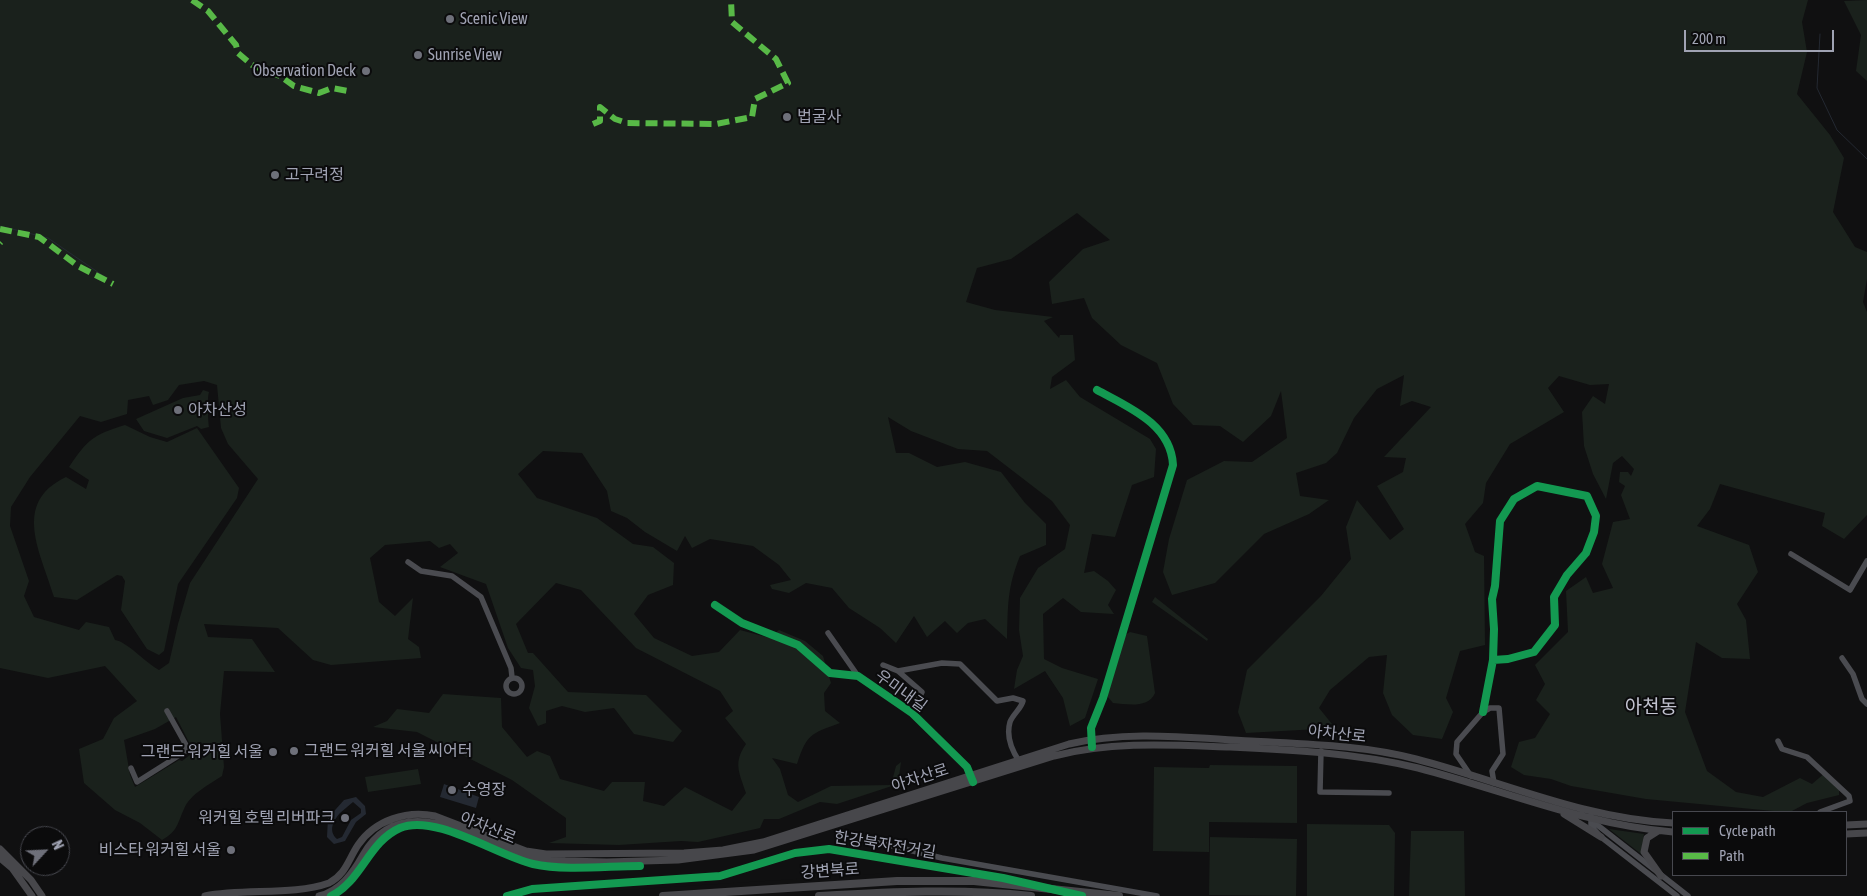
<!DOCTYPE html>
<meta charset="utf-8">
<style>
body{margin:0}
#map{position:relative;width:1867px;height:896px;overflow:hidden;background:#101011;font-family:"Asap Condensed",sans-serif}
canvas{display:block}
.legend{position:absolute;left:1672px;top:811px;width:175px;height:65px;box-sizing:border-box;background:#0b0b0c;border:1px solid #47484f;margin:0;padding:6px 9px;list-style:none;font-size:15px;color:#a0a3b3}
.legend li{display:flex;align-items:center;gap:10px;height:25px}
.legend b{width:25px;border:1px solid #47484f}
.north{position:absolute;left:20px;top:826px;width:50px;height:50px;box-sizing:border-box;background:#0b0b0c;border:1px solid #47484f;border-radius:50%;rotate:65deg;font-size:14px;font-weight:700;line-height:20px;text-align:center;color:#a0a3b3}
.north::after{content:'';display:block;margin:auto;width:18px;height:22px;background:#6e707a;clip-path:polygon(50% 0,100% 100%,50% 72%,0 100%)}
.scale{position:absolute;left:1684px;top:30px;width:150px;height:22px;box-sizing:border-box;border:2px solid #a0a3b3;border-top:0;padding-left:6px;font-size:15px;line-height:18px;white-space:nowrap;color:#a0a3b3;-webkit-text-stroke:4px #0b0b0c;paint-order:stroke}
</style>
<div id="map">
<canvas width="1867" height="896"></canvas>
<ul class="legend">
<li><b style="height:6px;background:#139951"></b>Cycle path</li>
<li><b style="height:6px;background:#58b947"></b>Path</li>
</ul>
<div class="north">N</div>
<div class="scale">200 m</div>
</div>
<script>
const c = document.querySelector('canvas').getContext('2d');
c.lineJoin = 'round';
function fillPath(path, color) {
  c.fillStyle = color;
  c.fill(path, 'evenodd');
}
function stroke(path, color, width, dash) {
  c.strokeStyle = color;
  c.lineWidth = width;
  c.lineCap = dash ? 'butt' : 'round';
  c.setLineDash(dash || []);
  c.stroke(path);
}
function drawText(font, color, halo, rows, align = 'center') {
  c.font = font + ' "Asap Condensed","Noto Sans KR",sans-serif';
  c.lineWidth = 4;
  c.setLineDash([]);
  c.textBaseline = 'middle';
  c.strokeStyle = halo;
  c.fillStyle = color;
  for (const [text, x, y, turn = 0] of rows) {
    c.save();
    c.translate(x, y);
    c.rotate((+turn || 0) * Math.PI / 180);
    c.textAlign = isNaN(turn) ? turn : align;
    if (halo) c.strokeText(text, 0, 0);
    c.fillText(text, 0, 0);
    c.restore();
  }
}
const green = new Path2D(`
 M0,0H1808L1802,22L1807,52L1797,94L1830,135L1844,158L1833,212L1855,247L1867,252V279L1863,302L1867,312V515L1844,539L1822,526L1825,513L1720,484L1710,509L1697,526L1749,545L1758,572L1737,604L1746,620L1750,659L1722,658L1696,642L1685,712L1707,771L1736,792L1763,797L1800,778L1812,784L1826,772L1839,785V795L1807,803L1790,812H1784L1646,799L1571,786L1551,779L1524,775L1511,767L1519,742L1535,738L1550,714L1536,700L1545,684L1535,665L1568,632L1566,591L1586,577L1593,593L1613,588L1602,564L1613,522L1630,519L1621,495L1625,486L1619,482L1620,472H1628L1631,476L1634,469L1622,456L1613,463L1606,499L1593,474L1584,446L1582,412L1593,396L1605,404L1609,384L1590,385L1559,376L1548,388L1564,412L1510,444L1486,483L1483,503L1465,524L1475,552L1484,556L1485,645L1460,651L1446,698L1453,712L1442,739L1413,735L1392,715L1383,693L1387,655L1369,657L1330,690L1319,708L1332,724L1318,729L1246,733L1238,712L1247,670L1321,596L1351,559L1346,527L1357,500L1390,540L1404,529L1377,486L1403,472L1406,458L1384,457L1431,407L1412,401L1400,406L1404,375L1377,389L1354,418L1337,453L1326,463L1296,473L1300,496L1329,500L1309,514L1264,534L1215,583L1172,595L1163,572L1169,539L1187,480L1224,461L1252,462L1287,438L1281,391L1271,416L1243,442L1220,426L1193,425L1173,404L1157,363L1121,345L1092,318L1084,298L1052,304L1049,282L1083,249L1110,240L1077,213L1011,259L977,268L966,302L995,310L1053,317L1044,321L1059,338L1060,335H1073L1075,360L1052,377L1050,389L1066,380L1080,397L1150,439L1156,449L1154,477L1132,485L1115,537L1092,534L1084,573L1094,571L1108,581L1116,590L1108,605L1114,614L1081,612L1063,598L1043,614L1044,659L1062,668L1098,679L1085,718L1070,726L1063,698L1045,671L1014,689L1017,670L1023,656L1019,630L1020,598L1038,568L1065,549L1070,525L1052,501L987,451L958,449L911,431L888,417L896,453H909L937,467L965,462L1001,472L1025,503L1046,524V545L1020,556C1007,588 1008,606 1007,639L985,619L968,623L957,633L945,621L927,637L914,616L896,643L880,628L849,608L832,588L806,583L789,593L772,589L770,585L791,580L779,565L753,546L710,539L692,548L685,536L677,551L645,532L627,518L611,511L607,491L582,453L543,451L518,474L537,498L597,518L633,544L653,547L674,563L673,585L648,595L634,614L654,638L692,656L719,652L740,630L770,638L779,630L805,641L823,656L831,683L824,693L825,711L840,723C810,734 807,734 797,764L772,758L780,769L788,795L798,802L831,786L891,785L896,766L901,762L898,784L837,804L820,802L779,819H764L760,828L698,842L681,841L619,845L549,843L566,837V818L512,780L417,732L373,727L387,721L397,709L429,713L443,694L501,698L502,727L527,757L537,751L550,756L560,779L604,791L612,782H645L643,801L664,806L685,787L732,811L746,793C739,772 733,763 746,744L725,718L733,711L720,691L636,648L581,590L556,583L516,624L528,653H533L568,692L646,695L682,731L673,742L634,734L614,708L585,712L562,706L546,711V723L538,726L529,708L535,686L533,670L521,668L508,648L486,584L440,567L458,553L450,544L439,548L430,541L385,545L370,558L379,602L395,616L413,598L408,639L419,647L421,658L331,665L313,660L278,628L204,624L208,637L252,639L275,672L224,671L220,714L224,767L222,776C210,784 190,794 184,809C177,824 178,831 162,840L140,823L115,810L84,783L79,749L103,739L114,718L137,701L105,666L48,678L0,668ZM204,381L217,385L221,428L228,444L258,479L190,583L178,624L169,663L159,670C146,663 126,641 115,640L109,627L86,622L79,630L34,617L24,596L29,581L10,526L11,507L30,477L80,416L101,422L127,414L128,400L149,396L153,405L168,400L179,385ZM176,717L194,752L182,761L179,760L135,787L130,775L124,740L155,729Z
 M1867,0V81L1856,71L1861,35L1844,1Z
 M203,390L209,392C207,397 208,421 209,427L201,429L197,426L167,438L144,431L136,419L183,398L200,395Z
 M125,425L150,437L167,442L197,428L239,488L237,498L178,584L164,651L159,655L147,649L121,610L125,581L122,576L117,575L77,600L54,597C41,553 11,503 66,477L86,489L89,480L69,467C88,439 93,435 125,425Z
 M1155,597L1208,639L1207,641L1152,602Z
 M1130,632L1147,636L1155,693C1148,709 1127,704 1113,703L1107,696L1125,635Z
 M1210,765L1297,766V823L1209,822V852L1153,851L1154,767L1209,768Z
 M418,769L421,784L368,792L365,777Z
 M1307,824L1389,825L1395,833L1394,896H1307Z
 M1609,829L1644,834L1641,854Z
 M1411,831H1464L1465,896H1409Z
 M1210,837L1297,839L1296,896L1209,895Z`);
const water = new Path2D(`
 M444,784L479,797L476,808L440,797Z
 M356,797L365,806L366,814L356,822L345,841L334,844L327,837L328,818L344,800ZM353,802L361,809V813L351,820L342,837L337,839C328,831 333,821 340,813L339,812L340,813Z`);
const pier = new Path2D(`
 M891,873L988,888L1009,896H565L566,894L576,893Z`);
const stream = new Path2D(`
 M1820,34L1817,88L1837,130L1867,159
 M0,226L48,238L105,277`);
const minor = new Path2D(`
 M1791,554L1850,590L1867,561
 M408,562L421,571L452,576L481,597L511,668L512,677
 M715,605L742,623L798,645L830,673L858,676L912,713L967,767L972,779
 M828,633L858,676
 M1842,658L1853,674L1862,699L1867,704
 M883,665L898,671L922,692L912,713
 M898,671L942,663L960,664L997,701L1013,698L1023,701C1021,709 1013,714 1010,722C1006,736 1011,749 1019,761
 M506 686a8 8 0 1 1 16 0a8 8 0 1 1-16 0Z
 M1483,712L1493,660L1508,659L1534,652L1555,625L1554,597L1567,575L1586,553L1594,532L1596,516L1587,496L1537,486L1514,499L1500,521L1495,586L1492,599L1494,629L1493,660
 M1778,741L1782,749L1807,757L1849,796L1850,801L1820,812
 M1092,747L1091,728L1103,698L1173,465C1171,424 1128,407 1097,390
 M1321,751L1320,792L1389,793
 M131,768L137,782L186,751V745L167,711
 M1471,776L1456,754L1457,742L1483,712L1490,708H1499L1503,754L1492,771L1494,783
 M1591,814V826L1601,837L1677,896
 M1591,820L1688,896
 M863,839L942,858L1157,896`);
const major = new Path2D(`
 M1564,814L1601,837
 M1846,825L1867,824
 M1658,831L1647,838L1644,852L1661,876
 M1846,834L1867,833
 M0,849L31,880L42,896
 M0,858L12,868L32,896
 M205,896C245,888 293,896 329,883C346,874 348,860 358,845C375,820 407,810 435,816L526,851L546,854L684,853L723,850L763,842L1069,744C1128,730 1191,738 1251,741C1305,744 1363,745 1416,759C1501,781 1584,819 1673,823
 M319,896C340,891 353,873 363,855C400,790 472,836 523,857L565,861L607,862L678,860L754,850L1054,756C1113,741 1171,745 1230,747C1294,750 1356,753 1418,768C1503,790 1585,825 1673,832`);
const highway = new Path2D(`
 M663,896L897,881H974L1119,896
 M819,896C890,892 960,888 1031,896`);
const quiet = new Path2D(`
 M192,0L208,11L236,45L238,53L252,65L280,76L294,86L319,93L332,88L348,91
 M593,124L600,121V107L615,119L627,123L716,124L752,117L755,99L788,83L776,59L732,22L731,0
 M0,229L39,237L78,266L113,284
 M0,243L1,242`);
const cycleway = new Path2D(`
 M715,605L742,623L798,645L830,673L858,676L912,713L967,767L973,782
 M1483,712L1493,660L1508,659L1534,652L1555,625L1554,597L1567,575L1586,553L1594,532L1596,516L1587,496L1537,486L1514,499L1500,521L1495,586L1492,599L1494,629L1493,660
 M1092,747L1091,728L1103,698L1173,465C1171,424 1128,407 1097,390
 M331,896C362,881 368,842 400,828C435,813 498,856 533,864C565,871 607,866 640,866
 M507,896L532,889L720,876L795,853L829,849L1003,878L1082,896`);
const markers = [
 [450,19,5,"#6e707a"],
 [418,55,5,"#6e707a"],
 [366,71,5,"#6e707a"],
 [787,117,5,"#6e707a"],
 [275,175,5,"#6e707a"],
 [178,410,5,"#6e707a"],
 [294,751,5,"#6e707a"],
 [273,752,5,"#6e707a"],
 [452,790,5,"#6e707a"],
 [345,818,5,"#6e707a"],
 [231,850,5,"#6e707a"]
];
const poiNames = [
 ["Scenic View",460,19],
 ["Sunrise View",428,55],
 ["Observation Deck",356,71,"right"],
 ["법굴사",797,117],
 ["고구려정",285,175],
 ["아차산성",188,410],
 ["그랜드 워커힐 서울 씨어터",304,751],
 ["그랜드 워커힐 서울",263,752,"right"],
 ["수영장",462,790],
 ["워커힐 호텔 리버파크",335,818,"right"],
 ["비스타 워커힐 서울",221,850,"right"]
];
const streetNames = [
 ["우미내길",901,691,36],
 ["아차산로",1337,734,6],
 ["아차산로",920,778,-18],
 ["아차산로",488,828,22],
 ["한강북자전거길",885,845,9],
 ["강변북로",830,871,-4]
];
const quarterNames = [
 ["아천동",1651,707]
];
fillPath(green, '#1a211c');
fillPath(water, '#242932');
fillPath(pier, '#101011');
stroke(stream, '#242932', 1);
stroke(minor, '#4a4b50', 5.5);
stroke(major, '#47474b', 7);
stroke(highway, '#47474b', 8);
stroke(quiet, '#58b947', 6, [12, 6]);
stroke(cycleway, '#139951', 8);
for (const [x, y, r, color] of markers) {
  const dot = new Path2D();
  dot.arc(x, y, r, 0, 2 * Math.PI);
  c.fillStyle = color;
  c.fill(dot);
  stroke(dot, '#0b0b0c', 2);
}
drawText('16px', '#a0a3b3', '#0b0b0c', poiNames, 'left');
drawText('16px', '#a0a3b3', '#0b0b0c', streetNames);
drawText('19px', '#c1c2cf', '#0b0b0c', quarterNames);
</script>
